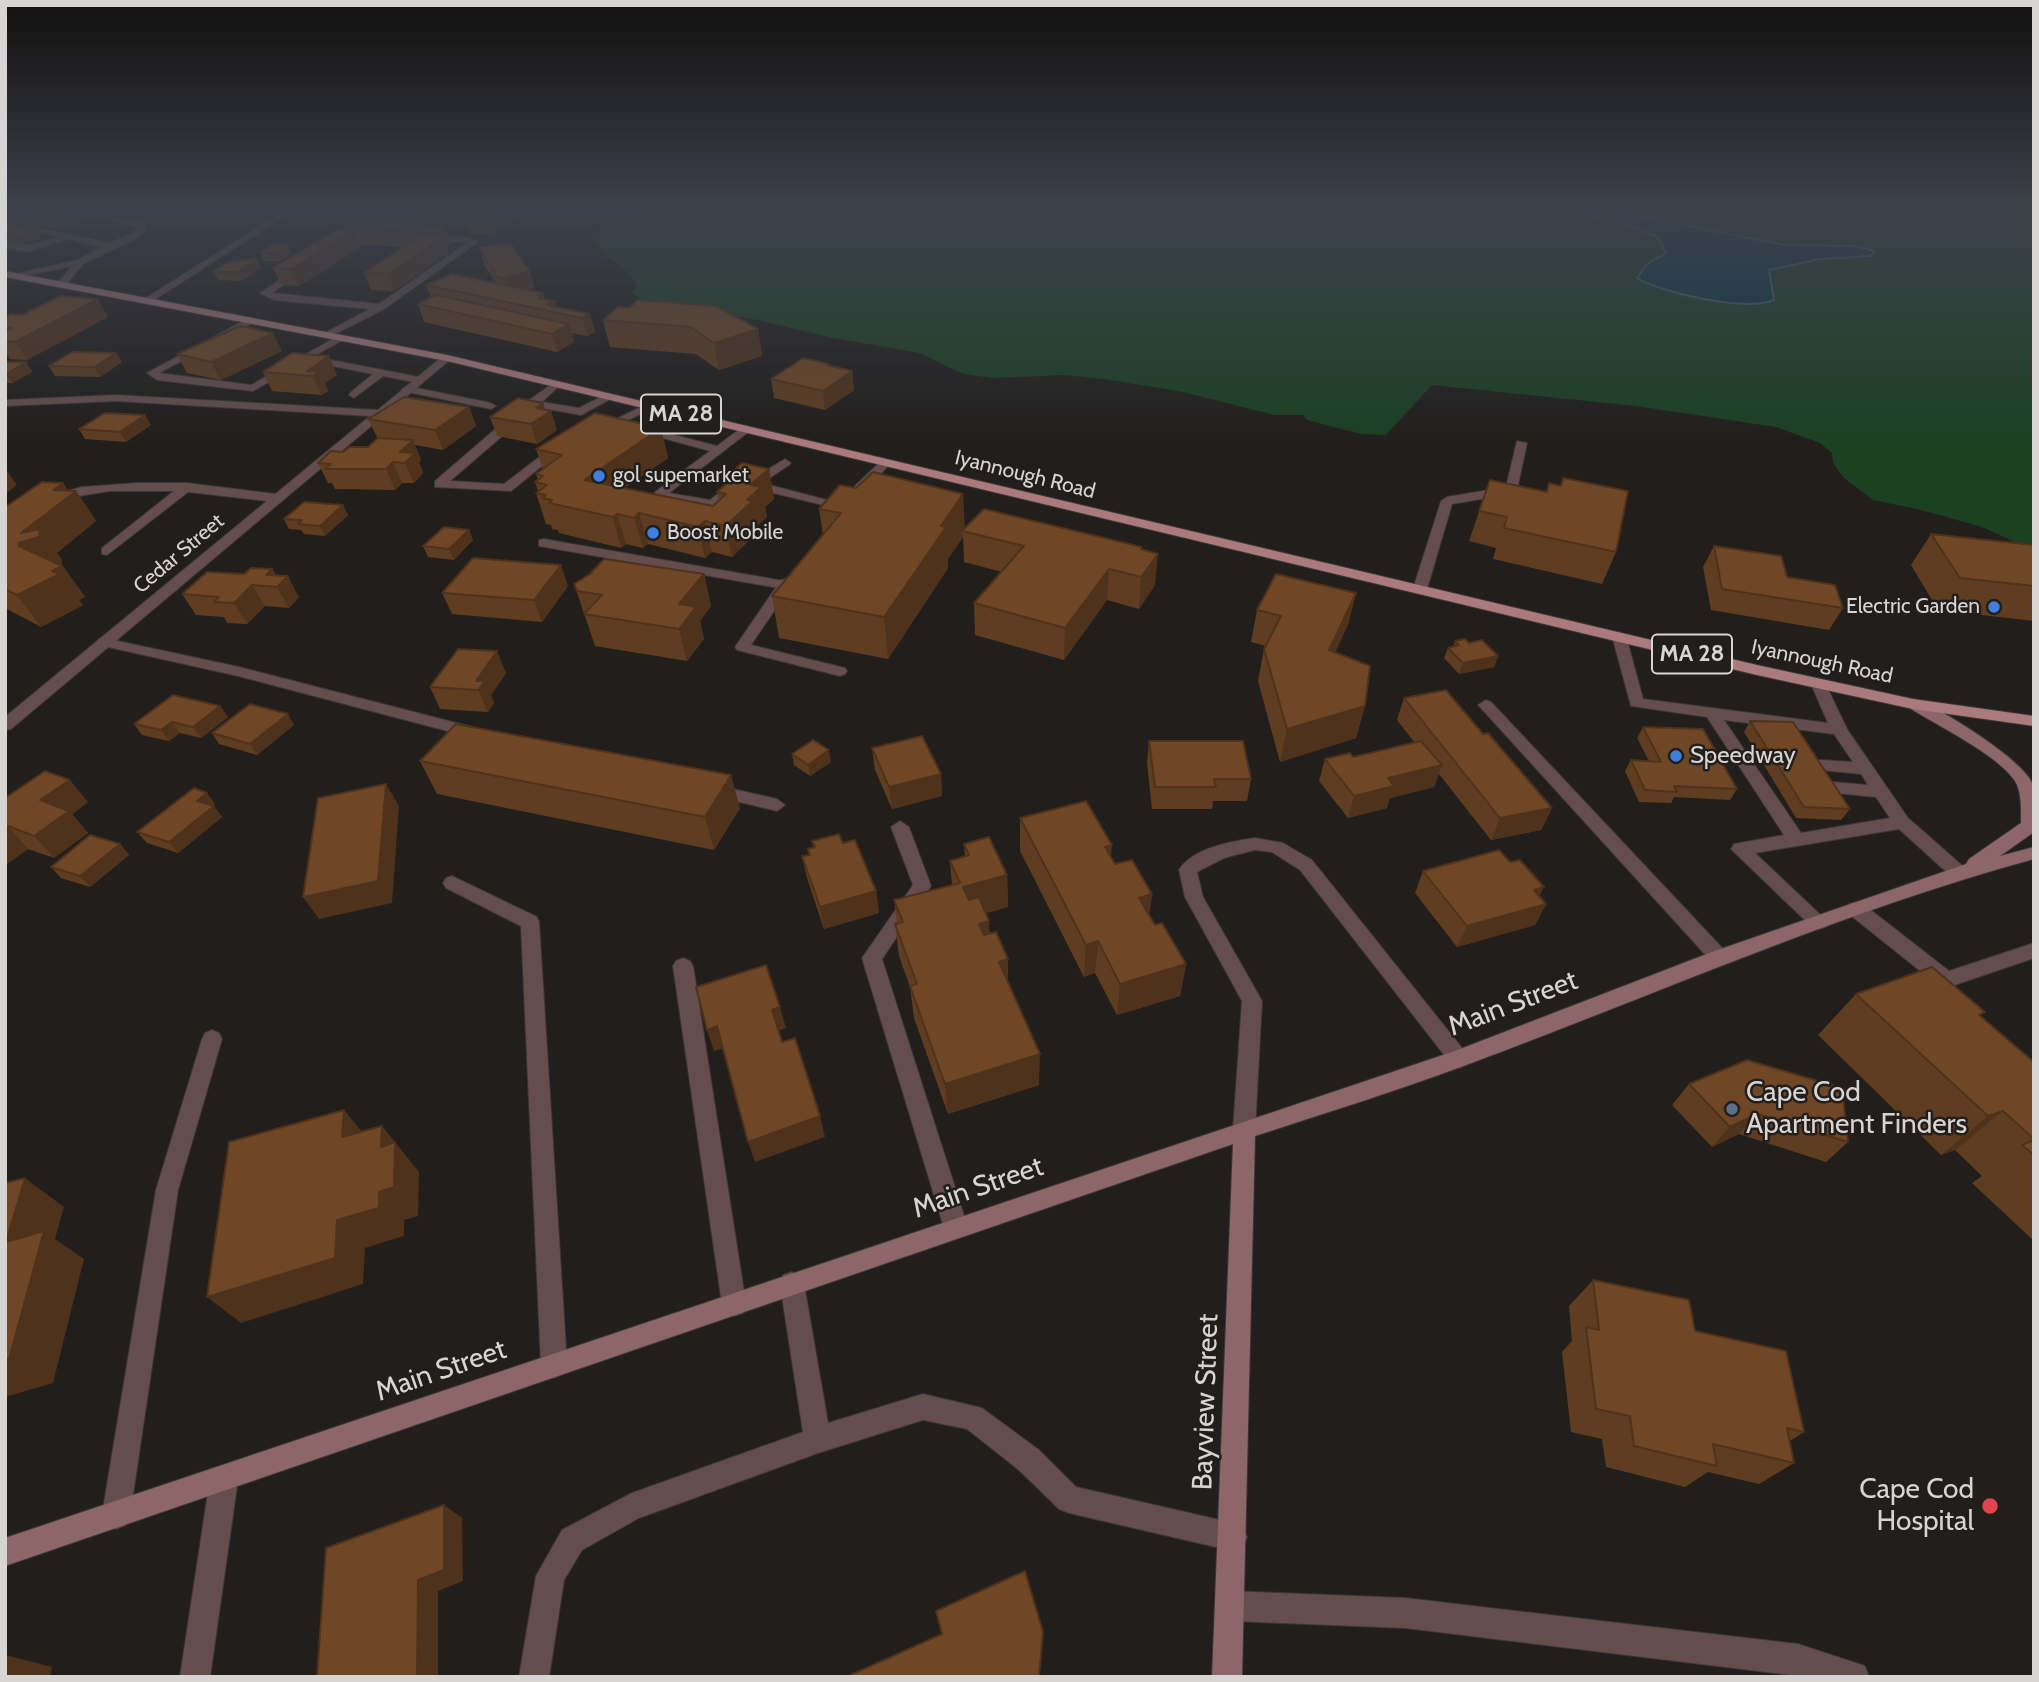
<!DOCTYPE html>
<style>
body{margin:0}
#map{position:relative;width:2039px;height:1682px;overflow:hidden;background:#211e1c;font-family:Cabin,sans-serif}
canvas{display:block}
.frame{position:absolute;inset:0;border:7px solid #d7d5d4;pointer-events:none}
</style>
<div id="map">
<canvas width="2039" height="1682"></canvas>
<div class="frame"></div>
</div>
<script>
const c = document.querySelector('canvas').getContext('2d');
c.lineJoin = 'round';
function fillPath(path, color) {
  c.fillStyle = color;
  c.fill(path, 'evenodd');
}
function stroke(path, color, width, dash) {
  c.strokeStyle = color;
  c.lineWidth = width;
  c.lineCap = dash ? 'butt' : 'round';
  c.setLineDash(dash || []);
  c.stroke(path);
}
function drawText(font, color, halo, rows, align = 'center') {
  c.font = font + ' Cabin,sans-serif';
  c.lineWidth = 5;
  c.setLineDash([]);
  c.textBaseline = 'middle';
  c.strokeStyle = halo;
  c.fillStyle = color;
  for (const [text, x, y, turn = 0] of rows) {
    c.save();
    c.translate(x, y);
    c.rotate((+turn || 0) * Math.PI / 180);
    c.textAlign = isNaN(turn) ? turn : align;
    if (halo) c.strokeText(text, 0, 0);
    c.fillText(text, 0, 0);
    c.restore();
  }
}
const green = new Path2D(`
 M637,212H1577L1625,224L1658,237L1667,253L1647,265L1648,285L1691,296L1770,278L1768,270L1796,263L1842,257L1616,212H2034V551L1982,527L1921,510L1873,500L1844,478L1833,463L1832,453L1820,443L1776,427L1636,406L1432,385L1386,435L1361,434L1307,420L1303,415H1274L1183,392L1104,379L1065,375L992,378L964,374L919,353L829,337L758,320L659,304L640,299L632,292L638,285L618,263L603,254L595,238L598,232Z`);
const water = new Path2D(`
 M1577,212H1616L1785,245L1856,246L1874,251L1871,256L1820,259L1769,270L1774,300C1747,312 1662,293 1637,278L1647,264L1666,253L1658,237L1625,224Z`);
const lane = new Path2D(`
 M81,212H95L144,223L146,229L137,238L83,264L65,286L57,284L72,266L15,278V274L77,260L101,247L67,239L30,251L5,249V243L30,245L60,237L5,224V220L108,243L131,234L138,228Z
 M282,212H291L151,302L143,300Z
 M422,236L467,237L478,242L384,309L329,337L321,335L370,309L274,300L260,293L298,267L302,270L301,272L272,293L379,304L468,242L425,240Z
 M251,317L256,320L254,322L159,373L251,385L338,336L346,338L253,391L157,380L147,373Z
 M326,359L419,377L424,380L419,383L383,376L354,398L349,395L350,393L373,374L322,364L321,362Z
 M556,381L561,384L542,402L579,408L605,395L614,397L581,415L536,407L450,481L504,484L555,445H563V449L511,491L435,487V481L528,401Z
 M407,386L491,403L496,406L491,409L403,391L402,389Z
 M649,403L653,404V408L624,422L717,446L741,428L751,430L669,493L710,500L725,488L748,481L785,459L791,463L789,465L762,483L850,506L844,510L752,488L733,494L712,508L655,498V492L710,451L608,423Z
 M1517,441L1527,443L1517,490L1511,494L1452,504L1427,589L1420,593L1415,592L1413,589L1441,501L1447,497L1506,487Z
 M137,483H187L276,494L282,498L276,502L188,492L107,555L102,554V548L174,491H110L54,500L48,496L82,487Z
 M544,539L784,581L791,585L784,589L539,546V540Z
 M1619,632L1626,636L1643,699L1828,723L1811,684L1819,679L1824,681L1847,729L1908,818L1965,868L1968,873L1965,878H1953L1899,829L1755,853L1828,922L1826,927L1819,929L1812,927L1731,849L1734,844L1740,843L1784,835L1707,717L1631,706L1612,636ZM1724,720L1834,734L1853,762L1806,759L1800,760L1798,764L1800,768L1861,774L1868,785L1821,781L1813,787L1815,791L1876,797L1890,818L1801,833Z
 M104,638L239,667L480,729L482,733L474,738L238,676L99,645L97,642L99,639Z
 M1486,700L1491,702L1726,952L1729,957L1726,962L1719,965L1712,962L1481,708L1478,705Z
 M716,785L777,799L785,805L777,811L710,795L708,791Z
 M900,821L909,827L931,886L882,959L968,1228L964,1236L956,1239L948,1236L944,1228L862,958L913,885L891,827Z
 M1255,838L1283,843L1312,860L1466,1053L1469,1059L1466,1065L1459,1068L1452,1065L1300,870L1272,852L1255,850L1224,858L1197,872L1203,897L1262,1001L1255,1130L1252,1137L1244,1140L1236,1137L1233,1130L1242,1001L1185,897L1179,870C1192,848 1232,841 1255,838Z
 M452,876L537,917L539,922L567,1365L563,1374L554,1378L545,1374L541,1365L521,926L446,888L443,883L446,878Z
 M1856,902L1863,904L1949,971L2034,943V958L1946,988L1939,986L1849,914L1847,909L1849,904Z
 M683,958L690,961L693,966L746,1304L743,1313L734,1316L725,1313L722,1304L673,966L676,961Z
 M212,1030L219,1033L222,1039L178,1190L130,1515L126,1525L116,1529L106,1525L102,1515L156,1190L202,1039L205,1033Z
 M792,1272L801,1275L804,1284L828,1423L923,1394L982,1408L1039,1450L1076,1487L1233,1523L1243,1527L1247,1537L1243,1547L1233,1551L1069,1513L1059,1509L1019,1470L967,1429L923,1420L818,1453L639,1518L582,1550L564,1580L549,1677H519L536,1576L562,1530L632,1493L803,1432L780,1284L783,1275Z
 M224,1465L234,1469L238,1479L210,1677H180L210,1479L214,1469Z
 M1230,1591L1405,1598L1798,1644L1865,1666L1869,1677H1807L1405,1628L1230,1621L1220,1616L1215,1606L1220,1596Z`);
const street = new Path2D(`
 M443,356L452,358L11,729L5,730V717L370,416L116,401L5,406V400L116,395L378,410Z
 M881,461L891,463L863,492H855V486Z
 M786,579L793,583L751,645L845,668L847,671L845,674L840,676L737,650L735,647L781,580Z`);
const secondary = new Path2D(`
 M1913,699C1937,705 2023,760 2032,783C2038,796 2034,817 2034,832L2000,856L2034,847V859C1839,912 1655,995 1466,1065C1397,1091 1325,1113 1255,1136L1242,1677H1212L1233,1144L5,1566V1538L1455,1051L1712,952L1966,864L1969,859L2021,823C2021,810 2022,792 2015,781C1997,754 1936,725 1908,707L1905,704L1908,701Z`);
const primary = new Path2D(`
 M5,271L447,355L1757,665L1913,699L2034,716V726L1913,709L1757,675L447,361L5,277Z`);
const wall = new Path2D(`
 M27,212H89L93,218L61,228H48L34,224Z
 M410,212H512L514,220L494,234L469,233L467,226L442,225L439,226L445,227L451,243L447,246L449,253L394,291L371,290L364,273L403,247L359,245L360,248L299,286L281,285L273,268L349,231L348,228L382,222L381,220L398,217L399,220H401L411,213Z
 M5,222L42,238L21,245L5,241Z
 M288,245L291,254L281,261H264L260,252Z
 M479,248L535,288L528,290L543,293L545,299L557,307L590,314L595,332L587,336L572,333L574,342L557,352L424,322L418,304L431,298L426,285L496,283L484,265Z
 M257,259L261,268L241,281L218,280L213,272Z
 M5,317H108L27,360L10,359L5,352Z
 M603,320L758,329L762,356L719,370L696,354L610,347Z
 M282,351L221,380L187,373L177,354Z
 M116,353L122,362L100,377L55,376L49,366Z
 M5,362H26L32,372L12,383H5Z
 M829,364V366L852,371L854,390L825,410L774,398L771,379Z
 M263,372L337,375L325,383L328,391L322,395L272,391Z
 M543,403L545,410L557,430L537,444L497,436L490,417Z
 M469,407L476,426L443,450L415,445L421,460L419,462L423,473L414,483H402L395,490L335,489L332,483H328L318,463L343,452L368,447L378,439L368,419Z
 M145,415L151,425L126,442L85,439L79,429Z
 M661,428L668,458L624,488L713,506L719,501L717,492L725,484L724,479L769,469L774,499L765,507L767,517L757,526L758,532L732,557L712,552L705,558L648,544L643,548L626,544L621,548L559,533L558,530L552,529L551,525L546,524L536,493L538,491L535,482L538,480L536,474L543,469L536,449Z
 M1490,480L1616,552L1602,584L1493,559L1496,548L1469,541Z
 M63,483L68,491H76L96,521L57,553L62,560V565L85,597L79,600L83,605L41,627L5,608V507Z
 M856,488L963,494L964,529L1142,547V550L1155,585L1139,609L1107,600L1064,660L975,635L974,603L1002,572L964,562L963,537L948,559V568L888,659L779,638L772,596L823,535L819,509Z
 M343,505L348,515L325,536L304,534L301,530L289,529L284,519Z
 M469,530L473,540L454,560L428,557L423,546Z
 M1931,534L2034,545V621L1938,610L1911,565Z
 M1714,546L1787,577L1843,608L1829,630L1711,610L1703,567Z
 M272,569L276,575L299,597L289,608L265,606L247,624L227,623L224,617L196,615L182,594L244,574Z
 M704,574L711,606L700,621L704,639L687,661L595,646L574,584Z
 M568,586L542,622L452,614L442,593Z
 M1356,593L1348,625L1335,652L1365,706L1356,738L1280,762L1258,681L1264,649L1266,646L1251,642L1257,610Z
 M1455,641L1469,643L1498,656L1494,667L1459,674L1444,658L1448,648L1453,647Z
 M506,673L491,695L494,703L488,712L440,709L430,687Z
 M1404,698L1483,734L1552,808L1541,830L1491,840L1439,774L1434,787L1390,798L1387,808L1348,818L1319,781L1325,759L1353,757L1415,743L1397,720Z
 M220,706L228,717L201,738L180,733L169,741L142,735L134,724Z
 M1750,721L1850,809L1841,820L1796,818L1744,732Z
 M294,725L257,755L219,744L212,733Z
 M1643,727L1737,789L1730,800L1674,797L1671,803L1639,802L1625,771L1631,760L1649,761L1637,738Z
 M1149,741L1251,779L1247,801H1213L1212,809H1152L1147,763Z
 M872,748L941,774L942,796L892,809L875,770Z
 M792,754L831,762L810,776L794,765Z
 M420,761L740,808L714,850L437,794Z
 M5,798L88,802L72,814L88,833L54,858L28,849L5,864Z
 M215,804L213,806L222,817L178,853L147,843L137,832Z
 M1020,818L1111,858L1115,864L1152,894L1149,916L1155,925L1186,964L1180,996L1117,1015L1095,973L1084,977L1020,851Z
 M812,841L843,843L876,891L879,913L824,929L807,878L802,856L809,855L808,849L814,848Z
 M120,844L129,855L90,887L61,878L51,867Z
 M964,844L1007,875L1008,907L986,913L990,934L1008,982L1039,1085L948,1114L914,1018L910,987L899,956L895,924H897L894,900L952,885L950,861L965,856Z
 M1423,871L1540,896L1546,904L1535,925L1457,947L1415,893Z
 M1856,994L1981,1016L2034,1062V1241L1972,1183L1982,1176L1955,1150L1941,1155L1818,1035Z
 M1689,1084L1848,1142L1826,1162L1739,1134L1712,1147L1672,1105Z
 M1593,1280L1695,1331L1804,1432L1790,1441L1794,1463L1759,1484L1708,1472L1685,1487L1606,1467L1602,1439L1571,1432L1562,1352L1572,1341L1569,1306Z`);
const shadedWall = new Path2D(`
 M52,212H89L93,218L61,228Z
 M431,212H437L442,225L429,233L421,232L417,221Z
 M498,212H512L514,220L494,234L489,218Z
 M445,227L451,243L447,246L449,253L394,291L388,274L438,240L436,233Z
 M37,230L42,238L21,245L16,237Z
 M354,231L360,248L299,286L292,269Z
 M288,245L291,254L281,261L277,253Z
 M257,259L261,268L241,281L237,272Z
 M530,271L535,288L509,295L504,278Z
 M98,299L108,317L27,360L15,342Z
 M555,301L559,313L547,305Z
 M590,314L595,332L587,336L582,318Z
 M569,324L574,342L557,352L552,334Z
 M758,329L762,356L719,370L714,343Z
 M273,333L282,351L221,380L211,362Z
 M116,353L122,362L100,377L94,367Z
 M329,356L337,375L325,383L328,391L322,395L313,376L307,371Z
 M26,362L32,372L12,383L6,374Z
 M852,371L854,390L825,410L823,391Z
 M543,403L546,414L551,411L557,430L537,444L531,424L536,408Z
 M469,407L476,426L443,450L435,430Z
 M145,415L151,425L126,442L120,432Z
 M661,428L668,458L593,510L584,480Z
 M413,440L421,460L419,462L423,473L414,483L400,452Z
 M393,462L402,483L395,490L386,469Z
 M5,468L17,485L5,494Z
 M769,469L774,499L765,507L767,517L757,526L758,532L732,557L725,526L747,500L750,485Z
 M63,483L71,495L76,491L96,521L57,553L62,560V566L85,597L79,600L83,605L41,627L17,595L19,546L21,533L53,490Z
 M963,494L965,531H962L963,537L948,559V568L888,659L884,617L941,526Z
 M343,505L348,515L325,536L320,526Z
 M639,513L648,544L643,548L634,518Z
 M617,514L626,544L621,548L613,517Z
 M705,521L712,552L705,558L698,527Z
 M469,530L473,540L454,560L449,549Z
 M1158,554L1155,585L1139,609L1141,577Z
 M561,565L568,586L542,622L534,600Z
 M272,569L280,583L288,576L299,597L289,608L277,587L266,575Z
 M1109,569L1107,600L1064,660L1065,628Z
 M704,574L711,606L700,621L704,639L687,661L679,629V604Z
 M252,585L265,606L247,624L234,603Z
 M1356,593L1348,625L1321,682L1329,650Z
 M497,651L506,673L491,695L494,703L488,712L478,690L476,681Z
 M1498,656L1494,667L1459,674L1463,663Z
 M220,706L228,717L201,738L193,727Z
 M1365,706L1356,738L1280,762L1287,729Z
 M288,714L294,725L257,755L250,744Z
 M172,722L180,733L169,741L161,730Z
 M829,750L831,762L810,776L808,765Z
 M1442,765L1434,787L1390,798L1387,808L1348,818L1354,796L1388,778Z
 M941,774L942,796L892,809L889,787Z
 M731,775L740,808L714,850L705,817Z
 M70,780L88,802L72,814L88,833L54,858L34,836L40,800Z
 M386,784L399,806L392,903L319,919L303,897Z
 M207,793L215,804L205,812L197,801Z
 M214,806L222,817L178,853L169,842Z
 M1552,808L1541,830L1491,840L1500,818Z
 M8,826L28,849L6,865L5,828Z
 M120,844L129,855L90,887L80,876Z
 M1112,845L1109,878L1105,847Z
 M1007,875L1008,907L965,919L963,887Z
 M1544,887L1534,907L1546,904L1535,925L1457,947L1467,926L1534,890Z
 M876,891L879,913L824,929L820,907Z
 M1152,894L1148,926L1139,898Z
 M989,921L990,953L979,924Z
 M1098,941L1095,973L1084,977L1086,945Z
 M1008,959V991L999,962Z
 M1186,964L1180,996L1117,1015L1120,984Z
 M780,1007L786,1028L778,1031L772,1010Z
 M717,1026L724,1048L714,1051L707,1030Z
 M1040,1054L1039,1085L948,1114L945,1084Z
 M344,1110L369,1140L342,1137Z
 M2003,1111L1955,1150L1941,1155L1988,1116Z
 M1757,1114L1739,1134L1712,1147L1730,1127Z
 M820,1116L825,1137L755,1162L748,1142Z
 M382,1126L419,1172L418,1216L404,1220V1236L365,1248L363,1284L241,1323L207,1297L337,1220L381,1147Z
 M25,1178L64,1207L55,1239L84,1259L53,1383L5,1397L6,1242Z
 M444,1505L462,1518L463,1581L438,1591V1677H417L418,1580Z
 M5,1655L52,1667L50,1677H5Z`);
const building = new Path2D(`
 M413,212H431L417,221L401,220Z
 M472,212H498L489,218L464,217Z
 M387,216L398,217L392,220H381Z
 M395,220H405H401L402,223H400L391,222Z
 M5,222L37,230L16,237L5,234Z
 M383,222L445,227L436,233L348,228L358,223Z
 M336,230L354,231L292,269L273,268Z
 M421,235L444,236L388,274L364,273Z
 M510,243L530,271L504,278L497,277L479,248Z
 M271,245H288L277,253L260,252Z
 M257,259L237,272H213L228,262Z
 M452,274L543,293L538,295L542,296L538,298L555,301L547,305L590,314L582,318L426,285Z
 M436,295L569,324L552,334L418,304Z
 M60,296L98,299L15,342L5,341V331L11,328L5,327V317L11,314L22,315Z
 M638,300L716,306L758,329L714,343L690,327L603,320L618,307L629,308Z
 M240,326L273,333L211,362L177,354Z
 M72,352L116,353L94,367L49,366Z
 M292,353L329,356L307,371L319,372L313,376L263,372Z
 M803,358L829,364L827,365L852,371L823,391L771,379Z
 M5,362H26L6,374Z
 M404,397L469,407L435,430L368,419Z
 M518,398L543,403L536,408L551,411L531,424L490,417Z
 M105,413L145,415L120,432L79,429Z
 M595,413L661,428L584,480L713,506L726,494L717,492L730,480L724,479L742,463L769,469L750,485L761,487L747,500L753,501L725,526L705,521L698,527L639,513L634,518L617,514L613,517L549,503L552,500L542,498L546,495L536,493L547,485L535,482L543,476L536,474L562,455L536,449Z
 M378,438L413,440L400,452L415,453L405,463L393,462L386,469H325L331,464L318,463L331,451L343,452L350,447H368Z
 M873,472L963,494L941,526L946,527L884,617L772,596L841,513L819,509L840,485L856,488Z
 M1563,478L1628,491L1616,552L1504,528L1507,517L1479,511L1490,480L1547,492L1549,483L1561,486Z
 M42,482L63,483L53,490L76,491L21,533L40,529L39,537L19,543V546L62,566L52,571L60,574L17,595L5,589V507Z
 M304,502L343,505L320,526L298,524L302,520L284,519Z
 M984,509L1142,547L1141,549L1158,554L1141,577L1109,569L1065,628L974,603L1024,546L962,531Z
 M444,527L469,530L449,549L423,546Z
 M1931,534L2034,545V586L1960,578Z
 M1714,546L1781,556L1787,577L1835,585L1843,608L1722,589Z
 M473,558L561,565L534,600L442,593Z
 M604,559L704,574L679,604L696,607L679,629L584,614L602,595L577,591L574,584L590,574Z
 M251,568L272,569L266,575L288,576L277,587L252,585L234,603L214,602L219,597L182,594L207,572L244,574Z
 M1276,574L1356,593L1329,650L1370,666L1365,706L1287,729L1264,649L1281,616L1257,610Z
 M1465,639L1469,643L1482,640L1498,656L1463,663L1448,648L1459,645L1455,641Z
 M458,649L497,651L476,681H485L478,690L430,687Z
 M1446,690L1483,734L1488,733L1552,808L1500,818L1404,698Z
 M173,695L220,706L193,727L172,722L161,730L134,724Z
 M250,704L288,714L250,744L212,733Z
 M1750,721L1793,722L1850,809L1804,807Z
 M456,724L731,775L705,817L420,761Z
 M1643,727L1703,729L1737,789L1674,786L1677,792L1645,790L1631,760L1661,762Z
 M922,736L941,774L889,787L872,748Z
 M813,740L829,750L808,765L792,754Z
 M1149,741H1243L1251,779H1214L1216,787H1155Z
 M1421,741L1442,765L1388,778L1394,786L1354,796L1325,759L1350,753L1353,757Z
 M45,771L70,780L40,800L69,811L34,836L8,826L5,828V798Z
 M386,784L378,881L303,897L318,798Z
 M194,788L207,793L197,801L214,806L169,842L137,832Z
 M1086,801L1112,845L1105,847L1115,864L1132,860L1152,894L1139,898L1155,925L1162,923L1186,964L1120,984L1098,941L1086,945L1020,818Z
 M839,834L843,843L855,840L876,891L820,907L802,856L810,855L808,849L815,847L812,841Z
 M90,835L120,844L80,876L51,867Z
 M989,837L1007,875L963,887L969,900L979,897L989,921L979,924L984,935L996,932L1008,959L999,962L1040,1054L945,1084L910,986L917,984L895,924L903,922L894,900L960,883L950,861L969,855L964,844Z
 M1499,850L1510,862L1520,860L1544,887L1534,890L1546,904L1467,926L1423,871Z
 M766,965L780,1007L772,1010L782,1042L795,1038L820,1116L748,1142L717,1026L707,1030L696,987Z
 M1932,967L1985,1012L1979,1015L2034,1062V1139L2003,1111L1988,1116L1856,994Z
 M1747,1060L1842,1088L1848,1142L1757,1114L1730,1127L1689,1084Z
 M344,1110L342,1137L382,1126L381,1147L395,1142L394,1187L379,1192V1208L337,1220L335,1258L207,1297L229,1142Z
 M2034,1140V1155L2022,1145Z
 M25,1178L6,1242L44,1231L9,1359L5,1360V1183Z
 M1593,1280L1689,1300L1695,1331L1786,1351L1804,1432L1787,1428L1794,1463L1713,1444L1717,1466L1634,1446L1630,1416L1596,1409L1586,1327L1599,1330Z
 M444,1505V1570L418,1580L417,1677H317L326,1548Z
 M1025,1571L1043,1632L1039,1677H846L942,1634L936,1611Z`);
const markers = [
 [599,476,7,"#3f7fe0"],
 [653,533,7,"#3f7fe0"],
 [1994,607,7,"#3f7fe0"],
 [1676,756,7,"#3f7fe0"],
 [1732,1109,7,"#5c6f8a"],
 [1990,1506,9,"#e0444e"]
];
const farStreetnames = [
 ["Iyannough Road",1025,475,14],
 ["Cedar Street",179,554,-40],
 ["Iyannough Road",1822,662,12]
];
const farPoinames = [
 ["gol supemarket",613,476],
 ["Boost Mobile",667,533],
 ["Electric Garden",1980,607,"right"]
];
const shields = [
 [681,414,80],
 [1692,654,80]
];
const shieldNames = [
 ["MA 28",681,414],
 ["MA 28",1692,654]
];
const poiNames = [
 ["Speedway",1690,756]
];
const nearStreetnames = [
 ["Main Street",1513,1004,-21],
 ["Main Street",978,1188,-19],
 ["Main Street",441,1371,-19],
 ["Bayview Street",1206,1402,-88]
];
const nearPoinames = [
 ["Cape Cod",1746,1093],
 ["Apartment Finders",1746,1125],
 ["Cape Cod",1974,1490,"right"],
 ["Hospital",1974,1522,"right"]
];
fillPath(green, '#1b4022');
fillPath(water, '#053749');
stroke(water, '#446673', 2);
stroke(lane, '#3a3836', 2);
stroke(street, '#3a3836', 2);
stroke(secondary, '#3a3836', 2);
stroke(primary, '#3a3836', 2);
fillPath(lane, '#654d4e');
fillPath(street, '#654d4e');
fillPath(secondary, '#8c6668');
fillPath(primary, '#ab7a7c');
fillPath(wall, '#5f3d21');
fillPath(shadedWall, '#4e321b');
fillPath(building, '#6f4726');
stroke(building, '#4e321b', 2);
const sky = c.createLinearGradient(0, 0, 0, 447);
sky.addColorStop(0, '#12100f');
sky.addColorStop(0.47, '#3d414b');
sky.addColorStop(1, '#3d414b00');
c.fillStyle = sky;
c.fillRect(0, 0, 2039, 447);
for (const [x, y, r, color] of markers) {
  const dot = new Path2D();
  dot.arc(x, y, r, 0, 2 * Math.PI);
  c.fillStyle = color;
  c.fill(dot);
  stroke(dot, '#211e1c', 2.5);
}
drawText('21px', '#d7d5d4', '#211e1c', farStreetnames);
drawText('21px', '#d7d5d4', '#211e1c', farPoinames, 'left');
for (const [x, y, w] of shields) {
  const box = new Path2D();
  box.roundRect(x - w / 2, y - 19.5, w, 39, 5);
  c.fillStyle = '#211e1c';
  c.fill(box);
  stroke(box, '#d7d5d4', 2);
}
drawText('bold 23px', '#d7d5d4', null, shieldNames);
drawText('24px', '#d7d5d4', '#211e1c', poiNames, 'left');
drawText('28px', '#d7d5d4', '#211e1c', nearStreetnames);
drawText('28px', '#d7d5d4', '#211e1c', nearPoinames, 'left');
</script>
